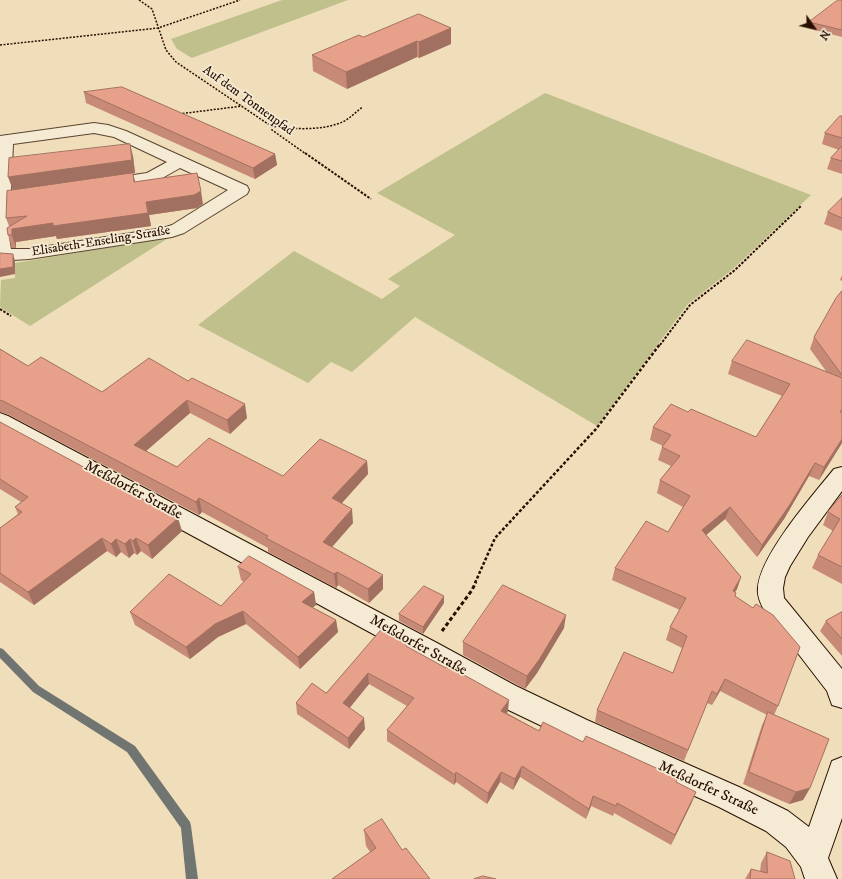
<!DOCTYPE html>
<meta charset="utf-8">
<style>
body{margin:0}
#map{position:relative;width:842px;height:879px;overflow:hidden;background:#f0debb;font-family:"IM FELL DW Pica",serif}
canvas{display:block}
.north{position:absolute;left:794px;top:8px;width:40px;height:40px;-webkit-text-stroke:3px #f5ead3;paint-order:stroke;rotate:124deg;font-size:11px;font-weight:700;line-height:16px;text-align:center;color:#280f00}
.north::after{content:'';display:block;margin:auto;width:14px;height:18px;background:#280f00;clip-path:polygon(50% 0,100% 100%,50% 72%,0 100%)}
</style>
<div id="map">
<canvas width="842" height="879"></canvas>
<div class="north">N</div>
</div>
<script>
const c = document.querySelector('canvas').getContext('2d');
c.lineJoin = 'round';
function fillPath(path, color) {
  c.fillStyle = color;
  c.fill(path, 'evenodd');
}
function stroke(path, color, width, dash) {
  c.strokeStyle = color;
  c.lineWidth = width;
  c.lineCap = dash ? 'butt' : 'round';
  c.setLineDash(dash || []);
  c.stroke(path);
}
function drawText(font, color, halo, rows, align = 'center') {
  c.font = font + ' "IM FELL DW Pica",serif';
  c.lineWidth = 3.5;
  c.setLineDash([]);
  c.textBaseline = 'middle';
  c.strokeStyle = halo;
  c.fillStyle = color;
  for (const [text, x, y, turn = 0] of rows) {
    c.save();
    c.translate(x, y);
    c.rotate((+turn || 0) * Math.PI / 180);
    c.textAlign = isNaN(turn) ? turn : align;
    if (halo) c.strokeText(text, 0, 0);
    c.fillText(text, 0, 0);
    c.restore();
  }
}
const green = new Path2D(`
 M282,0H348L192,58L177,49L171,39Z
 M545,93L811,195L733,269L688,304L597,426L415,317L352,372L331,362L308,383L198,325L294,251L382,299L400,286L388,279L455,235L377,193Z
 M170,237L30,326L0,307L1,280L15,278V263Z`);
const stream = new Path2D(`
 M0,648L3,649L39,686L135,746L190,822L191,826L198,879H186L181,828L127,752L33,692L0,658Z`);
const pathFar3 = new Path2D(`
 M139,0L152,9L166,50L176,62L271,126L272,130L306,154
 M0,45L158,28L240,0
 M179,114L242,106
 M271,126C292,129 319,131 340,123C349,120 355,112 363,107`);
const pathFar2 = new Path2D(`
 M305,153L371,199
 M0,309L11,316
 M660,345L690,305L735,270L801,206`);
const pathFar1 = new Path2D(`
 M475,583L495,538L596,429L660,344`);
const path = new Path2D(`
 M442,631L472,590L476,582`);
const street = new Path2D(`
 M94,123L108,125L126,131L247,186L249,190L247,194L184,233L172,237L29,259L13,260L0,258V136ZM94,133L114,137L167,162L147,173L100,180L98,184L100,188L106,189L151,182L157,181L180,168L228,190L172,225L163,228L29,249H11L9,237L13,144Z`);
const secondary = new Path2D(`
 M0,413L8,416L437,643L516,686L587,720L739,787L788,811L809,827L832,761L842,757V818L828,858L837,879H805L801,867L786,847L766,831L719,807L567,738L496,704L419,659L0,431Z
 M842,467V491L808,537L790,566L785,577L783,588L784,598L842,669V708L832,705L827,691L763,608C760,602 757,595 758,588C760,555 813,495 834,469Z`);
const wall = new Path2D(`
 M842,0V37L807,28L809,22Z
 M451,28V44L419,58L417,57L347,89L313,71L312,55Z
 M84,92L275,154L277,165L255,179L86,103Z
 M842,116V174L827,169L831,158L839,150L822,144L825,133Z
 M133,156L135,173H133L135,182L203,204L197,208L149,215L151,226L57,239L56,236L16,242V248H12L8,235L9,226L6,218L12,190Z
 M842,198V231L824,224L828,212Z
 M842,275V281L840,280Z
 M842,291V443L819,480L809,476L784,519L757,557L725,519L706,535L741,577L737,589L735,592V596L778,706L774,715L810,788L803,800L789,804L743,784L762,725L767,715L720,691L712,705L707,703L684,761L595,722L597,710L673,673L682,648L666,640L670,627L680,610L612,580L615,568L668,532L683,507L657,493L660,480L671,466L658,460L662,447L663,446L650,440L653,427L688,412L756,437L782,396L728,374L732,361L826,371L810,349L814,337Z
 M0,349L28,366L102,392L149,358L247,418L230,434L190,413L146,451L177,467L283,476L367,461L368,474L341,503L353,523L332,547L383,575V589L369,603L338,585L336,588L268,552V548L202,512L199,515L9,415L0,412Z
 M0,422L182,531L152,559L141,551L137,555L134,553L129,558L121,552L116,557L107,551L34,605L0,582V528L18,514L15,507L21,502L0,489Z
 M842,495V584L812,568L818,555L833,531L823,525L828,512Z
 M238,567L314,592L316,605L312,607L336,620L338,632L300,669L246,624L218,637L190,659L135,625L130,612L221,606L244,582L241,580Z
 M444,603L423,634L399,621V614Z
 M842,612V656L820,631L826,621Z
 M564,628L537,673L525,689L463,655V642Z
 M408,647L508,711L507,713L539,731L583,742L676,782L692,802L671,845L614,813L613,816L591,806L586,819L520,777L513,790L500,782L487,804L456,782L454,785L387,741V730L407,706L369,684L349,708L365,729L349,749L297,714L296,703L326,693Z
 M364,830L402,850L430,879L370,852L366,846Z
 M767,852L795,879H745L751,869L760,872L761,863Z`);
const shadedWall = new Path2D(`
 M451,28V44L419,58V42Z
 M417,41V57L347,89L346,72Z
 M130,144L133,156L135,173H133L136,186L13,190L8,177Z
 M275,154L277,165L255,179L253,168Z
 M201,191L203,204L197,208L149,215L151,226L57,239L56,236L16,242V248L12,235V229Z
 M13,254L15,261V274L0,277V269Z
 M187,400L190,413L138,458L134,445Z
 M245,404L247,418L230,434L227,420Z
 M842,439V443L819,480L824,467Z
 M367,461L368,474L334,512L332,498Z
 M815,463L809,476L784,519L757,557L762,545Z
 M199,498L202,512L199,515L196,502Z
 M730,507L725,519L698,542L702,530Z
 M352,509L353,523L324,556L323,542Z
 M178,518L182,531L152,559L148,545Z
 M102,538L107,551L34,605L28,592Z
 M136,538L141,551L137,555L133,541Z
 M116,539L121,552L116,557L111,544Z
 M130,539L134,553L129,558L125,544Z
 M337,572L338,585L336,588L334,574Z
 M383,575V589L369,603L368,589Z
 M741,577L737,589L728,603L733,591Z
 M314,592L316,605L304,615L302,602Z
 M444,596V603L423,634V627Z
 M243,611L246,624L218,637L190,659L186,647L215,624Z
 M566,615L564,628L537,673L525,689L527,676Z
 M336,620L338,632L300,669L298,657Z
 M368,673L369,684L344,715L343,703Z
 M725,679L720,691L712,705L717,694Z
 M509,700L508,711L500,722L501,711Z
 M364,718L365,729L349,749L348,738Z
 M522,766L520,777L513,790L515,779Z
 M456,772V782L454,785L455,775Z
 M501,772L500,782L487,804L488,793Z
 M810,788L803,800L789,804L796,792Z
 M696,792L692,802L671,845L675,835Z
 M593,796L591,806L586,819L589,809Z`);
const building = new Path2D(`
 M838,0H842V30L809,22Z
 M419,14L451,28L419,42L417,41L346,72L312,55L359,35L363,37Z
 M122,87L275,154L253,168L84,92Z
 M840,116H842V138L825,133Z
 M130,144L132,160L8,177L9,158Z
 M842,146V161L831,158Z
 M133,173L134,182L197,173L201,191L194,195L146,202L148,213L53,226V223L12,229V235H8L7,228L27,216L6,218L7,191Z
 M842,198V218L828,212Z
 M0,253L13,254V267L0,269Z
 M842,291V375L814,337L836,298Z
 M747,340L842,378V409L840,412L842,413V439L824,467L815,463L789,506L762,545L730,507L702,530L741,577L733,591L736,593L735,596L753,608L756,604L773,615L800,647L778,706L725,679L717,694L712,691L688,750L597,710L624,652L673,673L687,636L670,627L686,598L615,568L646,521L668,532L690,496L660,480L680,456L662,447L671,435L653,427L671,404L688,412L691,409L756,437L790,384L732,361Z
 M0,349L28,366L41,357L102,392L149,358L188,381L192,378L245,404L227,420L187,400L134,445L177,467L209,438L283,476L320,439L367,461L332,498L352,509L323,542L383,575L368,589L337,572L334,574L266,538L268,536L199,498L196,502L3,401L0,400Z
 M0,422L178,518L148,545L136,538L133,541L130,539L125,544L116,539L111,544L102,538L28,592L0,573V528L22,512L15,507L28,497L0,479Z
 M842,495V567L818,555L840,519L828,512Z
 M249,556L314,592L302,602L336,620L298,657L243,611L215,624L186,647L130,612L169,574L221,606L251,574L238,567Z
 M503,585L566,615L539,660L527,676L463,642Z
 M424,586L444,596L423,627L399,614Z
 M842,612V639L826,621Z
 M382,629L408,643L406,646L446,668L448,666L509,700L501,711L539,731L543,722L583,742L586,736L678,778L676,782L696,792L675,835L617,803L616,806L593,796L589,809L522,766L515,779L501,772L488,793L456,772L455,775L387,730L414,698L368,673L343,703L364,718L348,738L296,703L312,683L326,693Z
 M768,712L829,739L810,788L796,792L749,772Z
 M382,819L402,850L406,848L430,879H332L376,848L364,830Z
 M767,852L790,861L795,879H750L751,869L767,873Z
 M483,876L496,879H474Z`);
const farStreetnames = [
 ["Auf dem Tonnenpfad",248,101,36],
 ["Elisabeth-Enseling-Straße",101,242,-9]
];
const streetNames = [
 ["Meßdorfer Straße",133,491,28],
 ["Meßdorfer Straße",418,646,29],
 ["Meßdorfer Straße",708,789,25]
];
fillPath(green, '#bfc08c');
fillPath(stream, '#707571');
stroke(street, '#5a432f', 2);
stroke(secondary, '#280f00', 2);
stroke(pathFar3, '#280f00', 1.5, [2, 1.5]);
stroke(pathFar2, '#280f00', 2, [2.5, 1.5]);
stroke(pathFar1, '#280f00', 2.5, [3, 2]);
stroke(path, '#280f00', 3, [4, 2.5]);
fillPath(street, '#f5ead3');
fillPath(secondary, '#f5ead3');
fillPath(wall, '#c78a76');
fillPath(shadedWall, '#a27060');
fillPath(building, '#e7a089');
stroke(building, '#a27060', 1);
drawText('13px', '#280f00', '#f5ead3', farStreetnames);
drawText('15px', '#280f00', '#f5ead3', streetNames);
</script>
